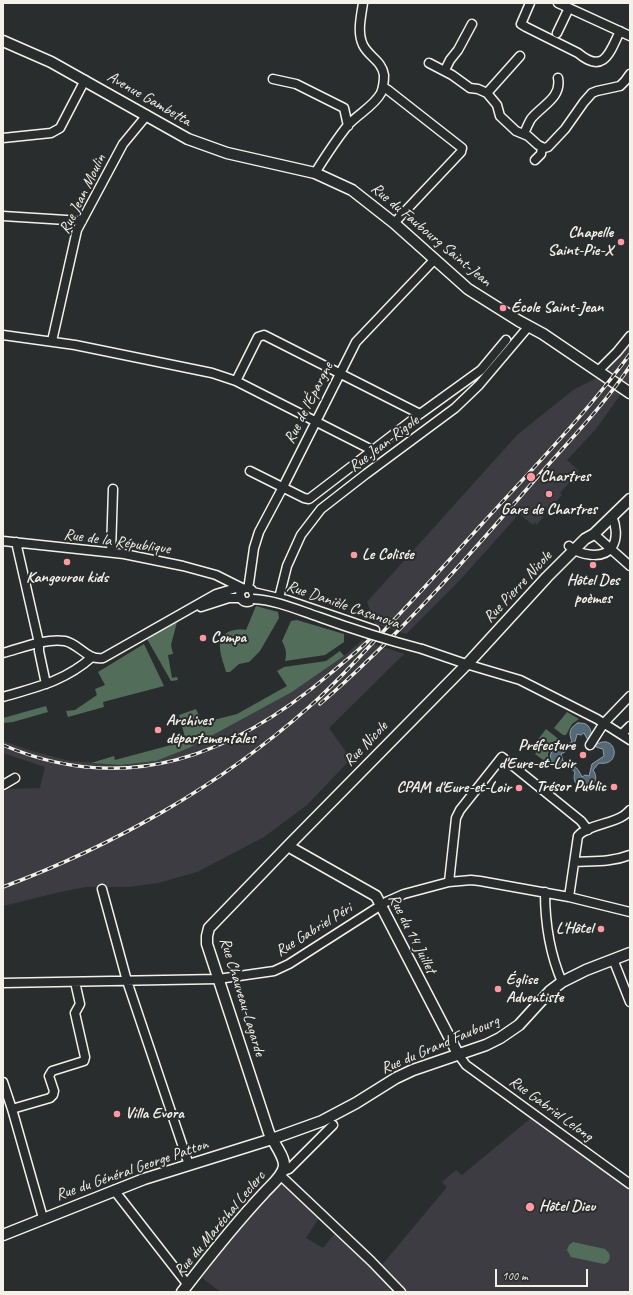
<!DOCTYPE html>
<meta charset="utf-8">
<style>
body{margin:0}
#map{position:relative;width:633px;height:1295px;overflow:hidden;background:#2a2d2e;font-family:Caveat,sans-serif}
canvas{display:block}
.frame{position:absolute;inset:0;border:4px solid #f4f1e8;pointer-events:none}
.scale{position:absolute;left:495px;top:1269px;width:93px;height:18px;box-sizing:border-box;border:2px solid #f4f1e8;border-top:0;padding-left:5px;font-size:12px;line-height:14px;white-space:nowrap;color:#f4f1e8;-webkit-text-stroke:3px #2a2d2e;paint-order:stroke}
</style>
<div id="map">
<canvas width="633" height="1295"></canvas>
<div class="frame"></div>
<div class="scale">100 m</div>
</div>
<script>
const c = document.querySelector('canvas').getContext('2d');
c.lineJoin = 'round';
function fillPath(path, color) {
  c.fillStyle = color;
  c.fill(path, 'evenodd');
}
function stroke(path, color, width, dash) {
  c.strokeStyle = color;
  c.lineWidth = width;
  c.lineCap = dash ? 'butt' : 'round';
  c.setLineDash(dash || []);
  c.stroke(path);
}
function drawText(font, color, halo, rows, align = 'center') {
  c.font = font + ' Caveat,sans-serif';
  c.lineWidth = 4;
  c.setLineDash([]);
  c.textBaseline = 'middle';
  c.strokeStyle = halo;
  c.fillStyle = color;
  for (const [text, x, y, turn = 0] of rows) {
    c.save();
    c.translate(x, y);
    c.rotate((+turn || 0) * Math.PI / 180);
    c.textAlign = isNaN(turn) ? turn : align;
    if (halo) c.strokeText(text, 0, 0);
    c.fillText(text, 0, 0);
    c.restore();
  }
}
const built = new Path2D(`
 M630,342V381L596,429L567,460L579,471L577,474L580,477L574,484L571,481L560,493L562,495L553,505L551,503L541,515L543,517L537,525L535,523L533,525L519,514L461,579L406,634L375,624L367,602L517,435L573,390L599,377Z
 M362,640L404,654L329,728L351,759L307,805L264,837L197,872L158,883L129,887H86L60,892L3,906V792L9,789L40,788L45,767L3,753V741L32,751L70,761L121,765L156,761L189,748L292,692L344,656Z
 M531,1118L630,1190V1292H408L381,1266L447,1187L442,1182L456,1170L462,1175Z
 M277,1183H282L319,1218L306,1238L323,1248L335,1233L395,1289V1292H221L202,1278L235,1231L242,1223L244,1224Z`);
const green = new Path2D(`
 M256,606L278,612L279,618L260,651L249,662L239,664L230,672H226C224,664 220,655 220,647C219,632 234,628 246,630Z
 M297,620L344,634V642L325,655L285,661C287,653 286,649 282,641L291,621Z
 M177,622L171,645L173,654L168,655L172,678L177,677L178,680L171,681L147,639Z
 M144,644L164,686L103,702L104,707L68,717L66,711L75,710L97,695L95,689L105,685L98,672Z
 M340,651L344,656L292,692L189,748L156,761L121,765L91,763L114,756L115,760L186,741L179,715L196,709L202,723L237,714L287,686L277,671L284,667L326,661Z
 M46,706L48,712L13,722L3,723V718Z
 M567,712L579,719L572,724L566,735H563L554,728Z
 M546,729L561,741L548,753V759L551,766L535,754L537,752L534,745Z
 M573,1242L605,1249L609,1253C611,1258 609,1263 604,1264L571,1257L567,1250L569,1245Z`);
const water = new Path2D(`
 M578,723C595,722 588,736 597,744C617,733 622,767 599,763L593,770C606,789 568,795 575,772L568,766C547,777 543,741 566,748L572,741C568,733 570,727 578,723ZM584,733C589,743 593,747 603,749L604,756L592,764L589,776L585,775L582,777C577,766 573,764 563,761L561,754C571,749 575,745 577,734L581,735Z`);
const minor = new Path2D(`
 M530,3L521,24L526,27L578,53C604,75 610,52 620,31
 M558,3L630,36
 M557,33L569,8
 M429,63L452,75L470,88L478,89L487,93L497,105L500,116L516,131L528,136L538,145L544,148L548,147L565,129L584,102L592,93L597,91L620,86L625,81L630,74
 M445,70L450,60L458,50L472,24
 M273,79L296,84L344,108L348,126
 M383,87L388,90L462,148L461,152L394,223
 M487,93L520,56
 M524,134C526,129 528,124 531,119C541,106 562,98 558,78
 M3,138L51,133L60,128L85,80
 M535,160L541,154L542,147
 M315,173C325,157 336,140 348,125C358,114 374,106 381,93C383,88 384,81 384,75C382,61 369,57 363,45C357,32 361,17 363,3
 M3,216L82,221
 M3,335L75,345L212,373L236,381L372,450
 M52,341L77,230L123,144L147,115
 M598,371L617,352L630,336
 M236,381L258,337L264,335L420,414
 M250,471L304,498L309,499L420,414L481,370L506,340
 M594,534L630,566
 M3,541L124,554L183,566L216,575L242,588
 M16,542L39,643V651L46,684
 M569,546C579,555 603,560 612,547C618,538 616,525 612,516
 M111,552L113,489
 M249,583L254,548L259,532L283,487L356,342L435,259
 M240 595a7 7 0 1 1 14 0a7 7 0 1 1-14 0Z
 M253,592L287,600L375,630
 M279,598L287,566L301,535L321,509L366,474L455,408L479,385L529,326
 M201,607L229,598H241
 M422,649L466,664L520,680L597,719L630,740
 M3,653C22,648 45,638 65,641C79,644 88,661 103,658L216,594L236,588L242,590
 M3,697C37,687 65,681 92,657
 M622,734L630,726
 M590,745L604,723L630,696
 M3,785L15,778
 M575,862C594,861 612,862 630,855
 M449,882L456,818L460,810L502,757L581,821L588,830
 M102,889L127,981L189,1165
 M545,892C545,922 550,954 562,982
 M569,897L578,836C587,825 611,824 623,816C625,815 628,812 630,810
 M613,959L630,1002
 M3,983L218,979L274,971L289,964L386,902L404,894L449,882L471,880L480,881L569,897L630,912
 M458,1054L466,1065L630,1184
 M3,1082L12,1109
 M283,1171L289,1169L333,1125
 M280,1175L371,1261L401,1292
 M114,1190L188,1285
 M43,1218L12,1109L50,1098L53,1095L54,1091L49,1076L52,1071L84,1061L85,1057L75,1013L80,1004L75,982`);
const major = new Path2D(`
 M3,41L51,62L188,139L227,153L315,173L352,190L394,223L468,289L519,321L543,334L630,393
 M289,845L293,849L376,896L458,1054
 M3,1235L144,1179L272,1139L322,1121L356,1103L396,1078L413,1070L486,1045L500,1038L519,1025L550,991L562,982L586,970L630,953
 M182,1292C208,1258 235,1224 264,1193C271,1185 283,1176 284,1166C285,1157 273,1142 269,1133L207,944V936L209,928L289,845L471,660L547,577L585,539L594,534L630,499`);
const rail = new Path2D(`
 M320,704C397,638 467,558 533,482C566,444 602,408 630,366
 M3,745C127,798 234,755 331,673C344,662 358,651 370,639
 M3,887C113,846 221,785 309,707C334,685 357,660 379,636C414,599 448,562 481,525C532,469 585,415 630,354`);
const minorBridge = new Path2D(`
 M253,599C276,600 298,610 319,617C352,629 387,640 422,649`);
const markers = [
 [621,242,4,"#ff9aa2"],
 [503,308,4,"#ff9aa2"],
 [531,477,5,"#ff9aa2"],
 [549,494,4,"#ff9aa2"],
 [354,555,4,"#ff9aa2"],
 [67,562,4,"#ff9aa2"],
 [593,565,4,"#ff9aa2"],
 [203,638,4,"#ff9aa2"],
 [158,730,4,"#ff9aa2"],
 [583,755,4,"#ff9aa2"],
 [614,787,4,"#ff9aa2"],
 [519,788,4,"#ff9aa2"],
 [601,929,4,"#ff9aa2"],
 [498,989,4,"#ff9aa2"],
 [117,1114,4,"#ff9aa2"],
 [530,1207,5,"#ff9aa2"]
];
const streetNames = [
 ["Avenue Gambetta",149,99,30],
 ["Rue Jean Moulin",83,194,-64],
 ["Rue du Faubourg Saint-Jean",431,235,40],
 ["Rue de l'Épargne",309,403,-63],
 ["Rue Jean-Rigole",384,444,-37],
 ["Rue de la République",117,542,8],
 ["Rue Pierre Nicole",518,587,-47],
 ["Rue Danièle Casanova",343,605,19],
 ["Rue Nicole",366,744,-46],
 ["Rue Gabriel Péri",314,930,-32],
 ["Rue du 14 Juillet",412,934,63],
 ["Rue Chauveau-Lagarde",242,997,73],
 ["Rue du Grand Faubourg",440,1045,-23],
 ["Rue Gabriel Lelong",551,1109,36],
 ["Rue du Général George Patton",132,1170,-19],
 ["Rue du Maréchal Leclerc",220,1224,-50]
];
const poiNames = [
 ["Chapelle",613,233,"right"],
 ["Saint-Pie-X",613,251,"right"],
 ["École Saint-Jean",511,308],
 ["Chartres",540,477],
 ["Gare de Chartres",549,510,"center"],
 ["Le Colisée",362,555],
 ["Kangourou kids",67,578,"center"],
 ["Hôtel Des",593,581,"center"],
 ["poèmes",593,599,"center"],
 ["Compa",211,638],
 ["Archives",166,721],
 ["départementales",166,739],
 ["Préfecture",575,746,"right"],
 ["d'Eure-et-Loir",575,764,"right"],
 ["Trésor Public",606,787,"right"],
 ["CPAM d'Eure-et-Loir",511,788,"right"],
 ["L'Hôtel",593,929,"right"],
 ["Église",506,980],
 ["Adventiste",506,998],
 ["Villa Evora",125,1114],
 ["Hôtel Dieu",539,1207]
];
fillPath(built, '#3c3c42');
fillPath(green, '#536d5b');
fillPath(water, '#526977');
stroke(water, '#939fa4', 1);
stroke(minor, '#f4f1e8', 11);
stroke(major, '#f4f1e8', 13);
stroke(minor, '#2a2d2e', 8);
stroke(major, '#2a2d2e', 10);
stroke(rail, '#f4f1e8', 3.5);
stroke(rail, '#2a2d2e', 2, [6]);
stroke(minorBridge, '#f4f1e8', 11, []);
stroke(minorBridge, '#2a2d2e', 8);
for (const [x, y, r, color] of markers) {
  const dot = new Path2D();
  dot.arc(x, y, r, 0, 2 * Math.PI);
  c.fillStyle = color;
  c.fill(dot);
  stroke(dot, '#2a2d2e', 1.5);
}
drawText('16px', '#f4f1e8', '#2a2d2e', streetNames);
drawText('bold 16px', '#f4f1e8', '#2a2d2e', poiNames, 'left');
</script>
